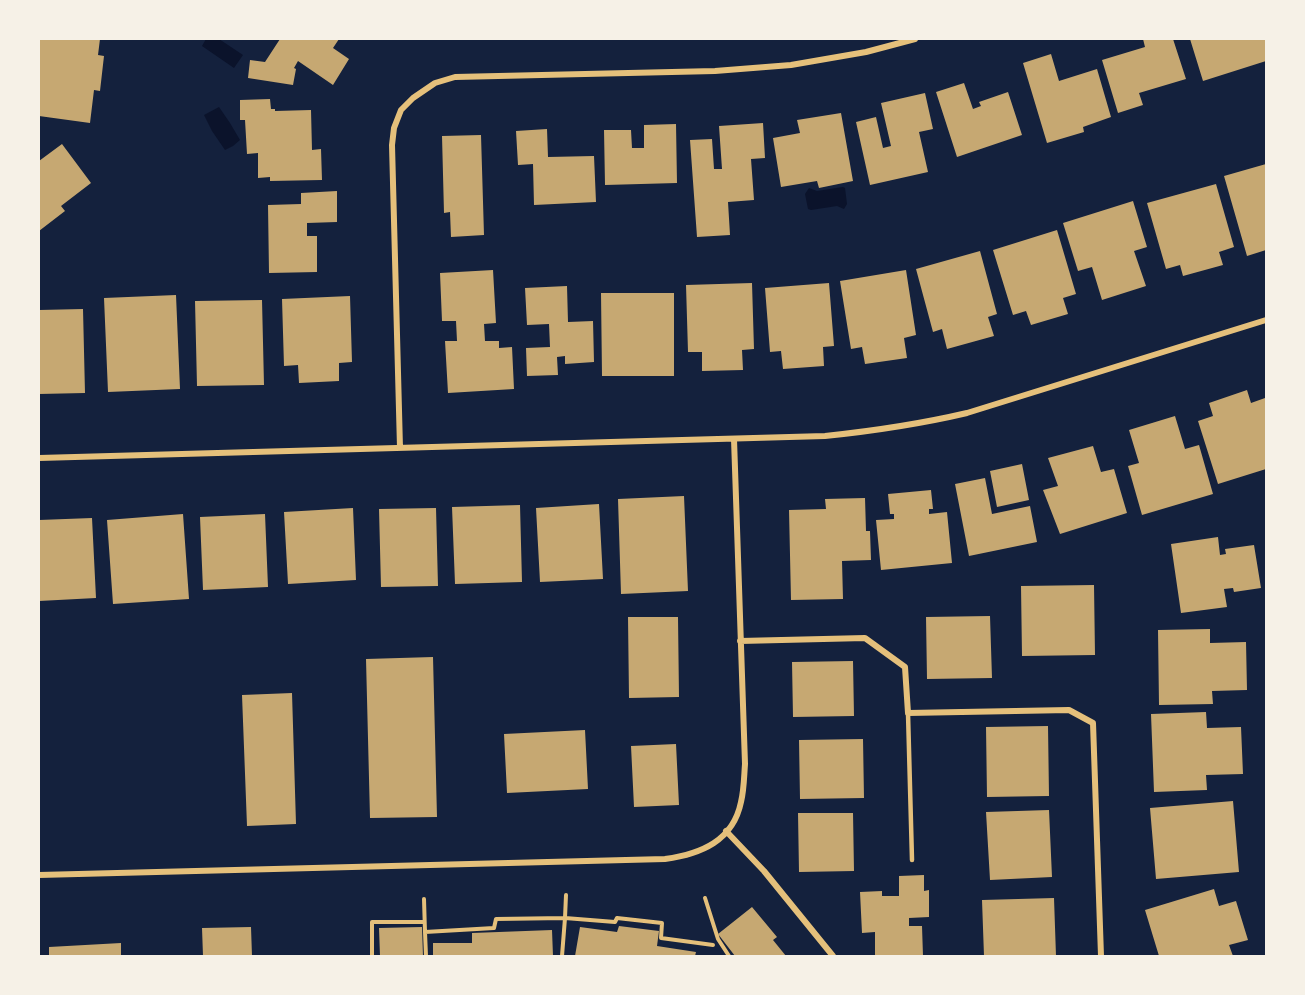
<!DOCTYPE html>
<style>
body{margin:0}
#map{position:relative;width:1305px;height:995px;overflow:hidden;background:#14213d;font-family:"Noto Sans",sans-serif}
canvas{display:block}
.frame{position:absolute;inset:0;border:40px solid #f6f1e7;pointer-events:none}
</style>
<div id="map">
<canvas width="1305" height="995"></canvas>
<div class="frame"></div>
</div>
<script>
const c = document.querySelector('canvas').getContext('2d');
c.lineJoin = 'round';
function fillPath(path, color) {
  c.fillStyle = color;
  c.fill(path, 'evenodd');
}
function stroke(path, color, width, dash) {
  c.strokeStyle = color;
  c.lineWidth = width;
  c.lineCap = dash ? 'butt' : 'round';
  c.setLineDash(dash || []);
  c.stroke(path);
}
const water = new Path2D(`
 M206,39H219L243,55L234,68L202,46Z
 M219,107L230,123L240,140L233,146L225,150L212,131L204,115Z
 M843,187L845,188L847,204L844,209L837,206L811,210L808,209L805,194L809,188L817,191Z`);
const building = new Path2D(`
 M39,39H100L98,55L104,56L100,91L94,90L90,123L39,116Z
 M280,39H339L333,48L349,59L333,85L298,61L294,68L296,69L293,85L248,78L250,60L265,62Z
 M1143,39H1173L1186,79L1139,93L1143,105L1118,113L1102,60L1145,47Z
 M1190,39H1265L1266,61L1203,81Z
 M1051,54L1059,81L1097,69L1111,117L1083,127L1084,132L1047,143L1023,63Z
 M964,83L973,109L981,106L979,102L1008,92L1022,135L957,157L936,92Z
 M925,93L933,129L919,132L928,172L870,185L856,122L876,117L883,148L891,146L881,103Z
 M270,99L271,109H275V111L311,110L312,150L321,149L322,180L270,181V177L258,178V153L247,154L245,120H240V100Z
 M841,113L853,181L819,188L817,181L781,187L773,138L800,133L797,120Z
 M763,123L765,158L751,159L754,200L728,202L730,235L697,237L690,140L712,139L714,169H722L719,126Z
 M676,124L677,183L605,185L604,130H631L632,148H644V125Z
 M547,129L548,157L594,156L596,202L534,205L533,164L518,165L516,131Z
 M481,135L484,235L451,237L450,212L444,213L442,136Z
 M62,144L91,183L61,206L65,211L39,231V161Z
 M1266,164V250L1247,256L1224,176Z
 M1216,184L1234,247L1219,252L1223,265L1183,276L1180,265L1166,269L1147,203Z
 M337,191V222L307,223V236H317V272L269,273L268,205L301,204V193Z
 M1133,201L1147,247L1134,251L1146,286L1102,300L1092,267L1078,271L1063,223Z
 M1057,230L1076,294L1063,298L1068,314L1031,325L1026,311L1013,315L993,250Z
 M980,251L997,314L988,317L994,336L947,349L942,329L933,332L916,269Z
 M493,270L496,323L484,324L485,341H499V348L512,347L514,389L448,393L445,341H457L456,321H442L440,273Z
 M906,270L916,335L904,338L907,358L865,364L862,347L851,349L840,281Z
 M752,283L754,349L742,350L743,370L702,371V352H688L686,285Z
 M829,283L834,346L823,347L824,366L783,369L781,351L770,352L765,288Z
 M567,286L568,322L593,321L594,362L565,364V356L557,357L558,375L527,376L526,348L550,347L549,324L527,325L525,288Z
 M601,293H674V376H602Z
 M176,295L180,389L108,392L104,298Z
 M350,296L352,362L339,363V381L299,383L298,365L284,366L282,299Z
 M262,300L264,385L197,386L195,301Z
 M83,309L85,393L39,394V310Z
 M1247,390L1251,403L1265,398L1266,401V469L1218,484L1198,421L1213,416L1209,403Z
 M1175,416L1185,449L1199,445L1213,494L1142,515L1128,466L1139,463L1129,430Z
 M1093,446L1101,472L1114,469L1127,513L1060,534L1043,490L1058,486L1048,458Z
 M1022,464L1029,500L997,507L990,471Z
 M985,478L992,514L1030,506L1037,542L969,556L955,484Z
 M931,490L933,509H929V514L947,512L952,563L881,570L876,520L894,519V514H890L888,494Z
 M684,496L688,591L621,594L618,499Z
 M865,498L866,531H870L871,560L842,561L843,599L791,600L789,510L826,509L825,499Z
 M599,504L603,579L540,582L536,508Z
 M520,505L522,582L455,584L452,507Z
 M353,508L356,580L288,584L284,512Z
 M436,508L438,586L381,587L379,509Z
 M183,514L189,599L113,604L107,520Z
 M265,514L268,587L203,590L200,517Z
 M92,518L96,598L39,601V520Z
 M1218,537L1220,555L1226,554L1225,549L1254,545L1261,588L1234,592L1233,588L1224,589L1227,607L1181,613L1171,544Z
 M1094,585L1095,655L1022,656L1021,586Z
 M990,616L992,678L927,679L926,617Z
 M628,617H678L679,697L629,698Z
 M1210,629V643L1246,642L1247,690L1212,691L1213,704L1159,705L1158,630Z
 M433,657L437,817L370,818L366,659Z
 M853,661L854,716L793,717L792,662Z
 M292,693L296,824L247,826L242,695Z
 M1206,712L1207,728L1241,727L1243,774L1206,775L1207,790L1154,792L1151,714Z
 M1048,726L1049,796L987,797L986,727Z
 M585,730L588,789L507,793L504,734Z
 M863,739L864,798L800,799L799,740Z
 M676,744L679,805L634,807L631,746Z
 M1233,801L1239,872L1156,879L1150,808Z
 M1049,810L1052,877L990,880L986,812Z
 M798,813H853L854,871L799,872Z
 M924,875V891L929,890V917L909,918V926H922L923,956H875V932L862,933L860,892L882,891V896H899V876Z
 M1214,889L1219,906L1236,901L1248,940L1229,945L1233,956H1159L1145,910Z
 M1054,898L1056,956H984L982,900Z
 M752,907L777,937L773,940L786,956H735L718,934Z
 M619,926L659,931L657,946L696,952L695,956H575L580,927L617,932Z
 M251,927L252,956H203L202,928Z
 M422,927L423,956H380L379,928Z
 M552,930L553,956H433V943H472V933Z
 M121,943V956H49V947Z`);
const path = new Path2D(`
 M566,895L565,918L615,922L617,918L662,923L661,938L713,945
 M705,898L718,939L729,956
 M424,899L425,932L494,928L496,919L565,918L562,956
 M425,932L426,956
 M372,956V922H424`);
const service = new Path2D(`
 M908,713L912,860`);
const minor = new Path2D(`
 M400,448L392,145L394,128L401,110L413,98L435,83L455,77L715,71L791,65L866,52L915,39
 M39,458L825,436C873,431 920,424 967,413L1266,320
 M740,641L865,638L905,667L908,713L1069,710L1093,723L1101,956
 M726,831L764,871L833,956
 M39,875L665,859C701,854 733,841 741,802C744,790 744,777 745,764L734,439`);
fillPath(water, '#0b132b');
fillPath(building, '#c6a872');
stroke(path, '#e5c07b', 4);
stroke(service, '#e5c07b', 4.5);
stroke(minor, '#e5c07b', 6);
</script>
